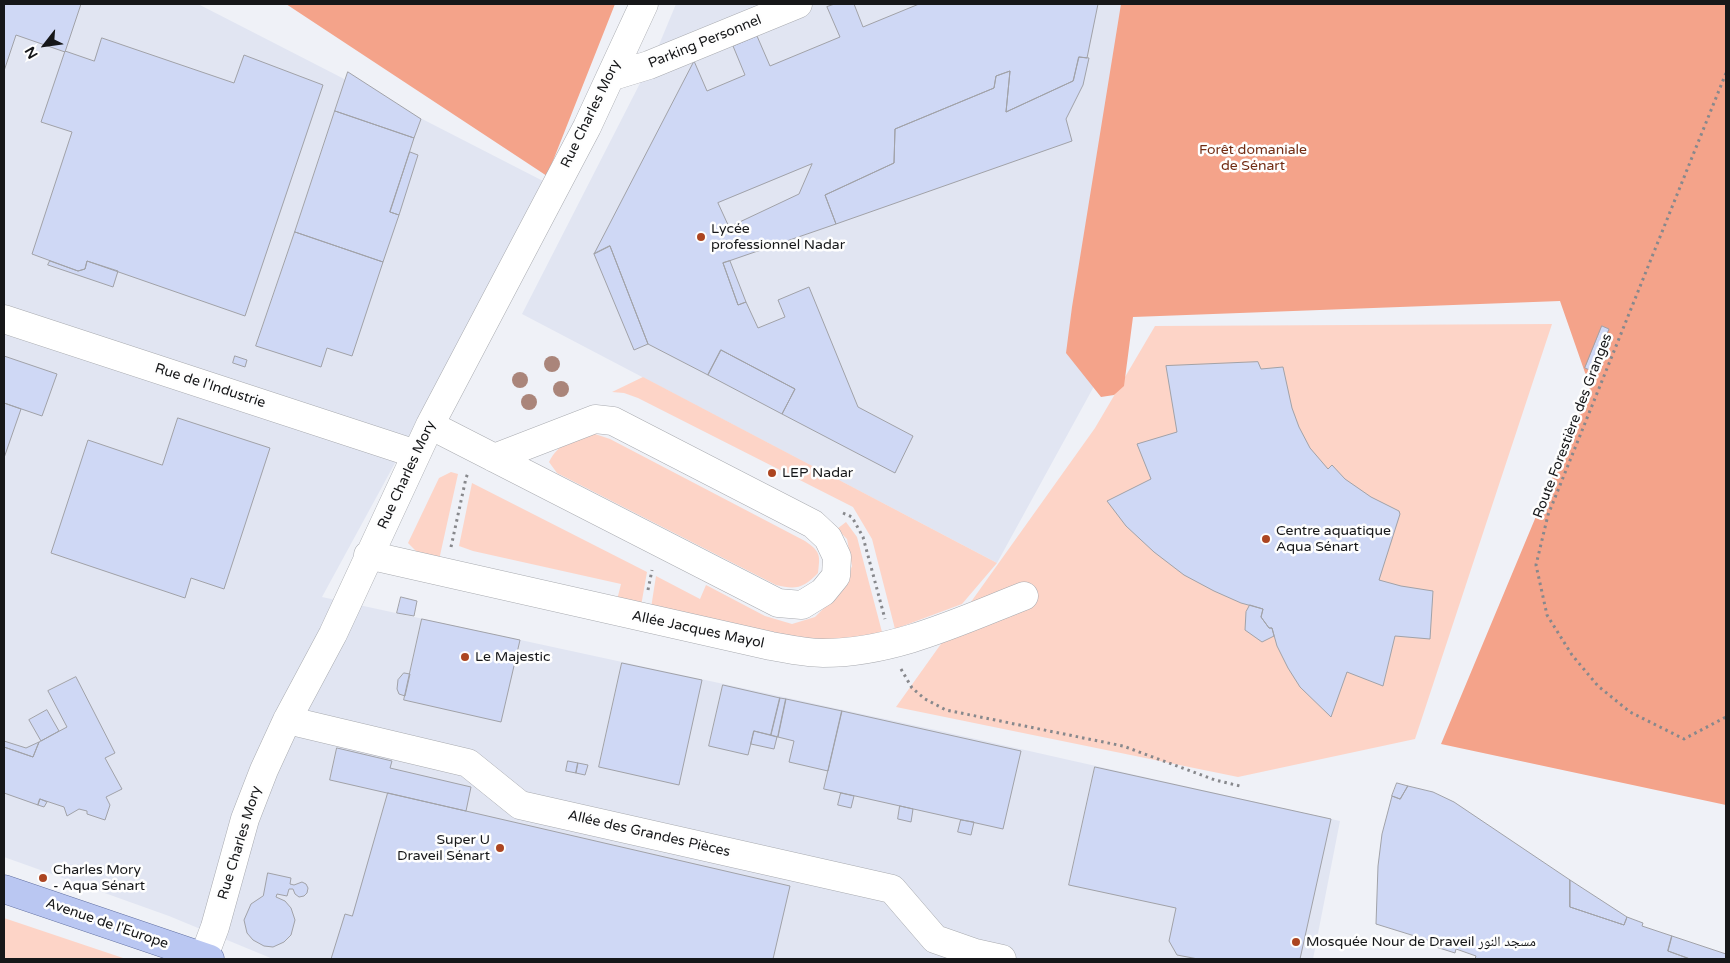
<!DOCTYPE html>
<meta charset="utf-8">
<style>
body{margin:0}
#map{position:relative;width:1730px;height:963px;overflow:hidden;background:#eff1f7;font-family:"Varela Round",sans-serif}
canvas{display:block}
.frame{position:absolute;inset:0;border:5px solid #161719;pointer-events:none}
.north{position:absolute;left:20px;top:20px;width:50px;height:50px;-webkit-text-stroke:4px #fefefe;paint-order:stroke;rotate:240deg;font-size:14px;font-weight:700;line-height:20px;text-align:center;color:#161719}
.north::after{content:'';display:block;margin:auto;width:18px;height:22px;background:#161719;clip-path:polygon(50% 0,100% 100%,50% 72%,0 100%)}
</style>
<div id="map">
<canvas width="1730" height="963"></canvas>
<div class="frame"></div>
<div class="north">N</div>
</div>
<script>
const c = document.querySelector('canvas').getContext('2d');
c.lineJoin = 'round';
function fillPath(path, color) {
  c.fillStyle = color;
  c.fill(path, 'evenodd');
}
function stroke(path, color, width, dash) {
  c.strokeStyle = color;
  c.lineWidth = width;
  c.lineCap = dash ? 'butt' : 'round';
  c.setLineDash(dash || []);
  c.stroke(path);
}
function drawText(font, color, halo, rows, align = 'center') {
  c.font = font + ' "Varela Round","Noto Naskh Arabic",sans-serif';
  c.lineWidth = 5;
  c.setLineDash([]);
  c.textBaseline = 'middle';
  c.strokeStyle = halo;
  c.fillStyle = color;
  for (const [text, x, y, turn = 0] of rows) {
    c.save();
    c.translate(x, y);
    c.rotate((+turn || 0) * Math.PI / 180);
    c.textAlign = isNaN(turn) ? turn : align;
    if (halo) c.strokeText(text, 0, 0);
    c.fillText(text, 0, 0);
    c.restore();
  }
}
const built = new Path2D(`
 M4,4H198L545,182L486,296L322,597L936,730L1340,821L1313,959H273L169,916L4,857Z
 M676,4H1289L1132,317L997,563L522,314L656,52Z`);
const green = new Path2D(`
 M1552,324L1415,739L1238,777L896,707L1095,428L1155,326Z
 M643,377L997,563L962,604L895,629L872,539L853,507L638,398L624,393L612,392Z
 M595,434L610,439L805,541C821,552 820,555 818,573C804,588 796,590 776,585L557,473L549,462C559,442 574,439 595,434Z
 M451,472L458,474L439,560L422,557L408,543L439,478Z
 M472,483L647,572L641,606L617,600L621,584L473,551L459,546Z
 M846,522L857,537L882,632L849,640L812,642L651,608L656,576L700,599L706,585L765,616L792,624L815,617L842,590L852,566L847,539L837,529Z
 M4,918L126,959H4Z`);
const forest = new Path2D(`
 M286,4H615L547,176Z
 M1121,4H1726V805L1441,744L1590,387L1560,301L1133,317L1124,386L1114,395L1101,397L1066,353L1072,307Z`);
const building = new Path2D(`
 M4,4H81L65,52L16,35L4,71Z
 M835,4H854L863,27L919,4H1098L1087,58L1079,57L1073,81L1006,112L1010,71L996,76L994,88L895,129L894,163L825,195L836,224L723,263L738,305L746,302L758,328L785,317L778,300L809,287L858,407L913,436L895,473L782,414L795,389L721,350L708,375L648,344L610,246L594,254L694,61L707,91L745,75L733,46L757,36L770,66L840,37L827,7ZM812,164L799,194L729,227L718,203Z
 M102,38L234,83L244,55L323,85L245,316L87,261L85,269L78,271L32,254L72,132L41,122L65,51L94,61Z
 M1079,57L1089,58L1083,85L1066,119L1072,141L836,224L825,195L894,163L895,129L994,88L996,76L1010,71L1006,112L1073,81Z
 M348,72L421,119L414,138L335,111Z
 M335,111L414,138L390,212L399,215L383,262L295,232Z
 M410,152L418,155L399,215L390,212Z
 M295,232L383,262L352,356L327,348L321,367L256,346Z
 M610,246L648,344L634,350L594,254Z
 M50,261L78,271L85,269L87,261L118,271L113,287L48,265Z
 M730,261L746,302L738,305L723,263Z
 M1602,326L1609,329L1592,371L1585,368Z
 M721,350L795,389L782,414L708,375Z
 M4,356L57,374L42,416L4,403Z
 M235,356L247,360L245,367L233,363Z
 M1258,362L1261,369L1283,367L1292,408L1299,427L1310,448L1328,469L1332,465L1345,479L1371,497L1399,511L1400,514L1379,580L1401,586L1433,591L1430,639L1395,636L1383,686L1347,672L1331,717L1300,687L1288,668L1277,646L1272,628H1269L1261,617L1263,609L1241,603L1214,591L1184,575L1154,552L1126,526L1107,501L1151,479L1137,444L1177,432L1166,366Z
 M4,403L21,409L4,458Z
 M178,418L270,448L224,589L191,578L185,598L51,553L88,440L162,465Z
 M401,597L417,601L414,616L397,613Z
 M1250,605L1263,609L1261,617L1269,628H1272L1274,636L1262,642L1245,630L1246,612Z
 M422,619L520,640L501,722L404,700Z
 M622,663L702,680L679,785L599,767Z
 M404,673L410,674L405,696L399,694L397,689L398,680Z
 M76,677L115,753L105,758L122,789L106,797L110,805L105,820L87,814V811L79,809L67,816L64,807L40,799L38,805L4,793V747L33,757L39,742L67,727L48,691Z
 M723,685L780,698L771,735L754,731L748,755L709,746Z
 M780,698L786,699L778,737L771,735Z
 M786,699L842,711L828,771L789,762L794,741L778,737Z
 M47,710L59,731L41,741L29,720Z
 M842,711L1021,751L1003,829L824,789Z
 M754,731L777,737L774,749L751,744Z
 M4,741L26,748L39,742L33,757L4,747Z
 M337,748L392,761L390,768L471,787L466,811L330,780Z
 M568,761L578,763L576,773L566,771Z
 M578,763L588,765L585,775L576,773Z
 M1095,767L1331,819L1300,959H1198L1177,955L1169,941L1176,908L1069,885Z
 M1397,783L1408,786L1400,799L1392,796Z
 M1408,786L1433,792L1454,802L1570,880V907L1624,925L1627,917L1643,923L1642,926L1672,936L1668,951L1690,959H1475L1476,956L1456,949L1455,953L1433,946L1434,942L1376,924L1378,866L1382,834L1392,796L1400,799Z
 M388,793L790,886L773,959H331L345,914L352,916Z
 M841,793L854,796L851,808L838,805Z
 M40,799L47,802L44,807L38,805Z
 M900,806L913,809L911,822L898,819Z
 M961,820L974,822L971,835L958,832Z
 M268,873L291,878L290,884L294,885L302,882L306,884L308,888L307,893L304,896L299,897L295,894L293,889H289L287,896L277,894L276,897L285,901L291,908L295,920L291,935L284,942L273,947L264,946L253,940L247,933L244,920L251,904L263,896Z
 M1570,880L1627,917L1624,925L1570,907Z
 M1672,936L1726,954V959H1690L1668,951Z`);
const path = new Path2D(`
 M1726,73L1548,515L1536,565L1547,615L1572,655L1598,686L1630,712L1684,739L1726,717
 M843,513L852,517L863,537L885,619
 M451,547L466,478L468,473
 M648,590L652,570
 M901,669L912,688L925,699L946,710L1123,746L1215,780L1240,786`);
const minor = new Path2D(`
 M610,77L649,65L798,4
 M4,319L416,454
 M430,425L778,603L802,605L823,592L836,576L837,557L828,538L813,524L613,421L595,419L494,458
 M368,555L771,646C788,649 805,653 823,653C894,653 960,621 1024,596
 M287,720L468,763L520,805L892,889L935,939L975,953L1002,959
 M203,959L215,927L245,819L264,770L287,720L333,634L430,425L587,127L644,4`);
const major = new Path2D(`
 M4,889L210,959`);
const trees = [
 [552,364],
 [520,380],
 [561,389],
 [529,402]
];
const markers = [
 [701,237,5,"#ac4521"],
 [772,473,5,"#ac4521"],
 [1266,539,5,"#ac4521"],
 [465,657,5,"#ac4521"],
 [500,848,5,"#ac4521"],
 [43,878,5,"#ac4521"],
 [1296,942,5,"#ac4521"]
];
const streetNames = [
 ["Parking Personnel",705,42,-22],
 ["Rue Charles Mory",591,114,-64],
 ["Rue de l'Industrie",210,386,18],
 ["Route Forestière des Granges",1573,426,-69],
 ["Rue Charles Mory",407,475,-65],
 ["Allée Jacques Mayol",698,630,12],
 ["Allée des Grandes Pièces",649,834,13],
 ["Rue Charles Mory",240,843,-73],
 ["Avenue de l'Europe",107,924,19]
];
const parkNames = [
 ["Forêt domaniale",1253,150],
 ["de Sénart",1253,166]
];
const poiNames = [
 ["Lycée",711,229],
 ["professionnel Nadar",711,245],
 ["LEP Nadar",782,473],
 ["Centre aquatique",1276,531],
 ["Aqua Sénart",1276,547],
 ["Le Majestic",475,657],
 ["Super U",490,840,"right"],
 ["Draveil Sénart",490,856,"right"],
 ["Charles Mory",53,870],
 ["- Aqua Sénart",53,886],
 ["Mosquée Nour de Draveil مسجد النور",1306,942]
];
fillPath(built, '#e1e5f2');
fillPath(green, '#fdd4c7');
fillPath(forest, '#f4a38a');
fillPath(building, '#cfd8f5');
stroke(building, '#a1a2a8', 1);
stroke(minor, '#a9abb0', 29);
stroke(major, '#6371a1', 29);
stroke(path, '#87888c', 3, [2.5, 4]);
stroke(minor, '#fff', 28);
stroke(major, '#bac7f2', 28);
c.fillStyle = '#aa857a';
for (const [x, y] of trees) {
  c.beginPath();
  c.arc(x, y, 8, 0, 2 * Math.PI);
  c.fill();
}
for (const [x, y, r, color] of markers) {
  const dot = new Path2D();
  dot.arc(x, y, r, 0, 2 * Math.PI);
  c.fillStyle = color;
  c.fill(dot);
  stroke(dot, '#fefefe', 2);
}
drawText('14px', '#161719', '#fefefe', streetNames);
drawText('14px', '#722c13', '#fefefe', parkNames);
drawText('14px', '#161719', '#fefefe', poiNames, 'left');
</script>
